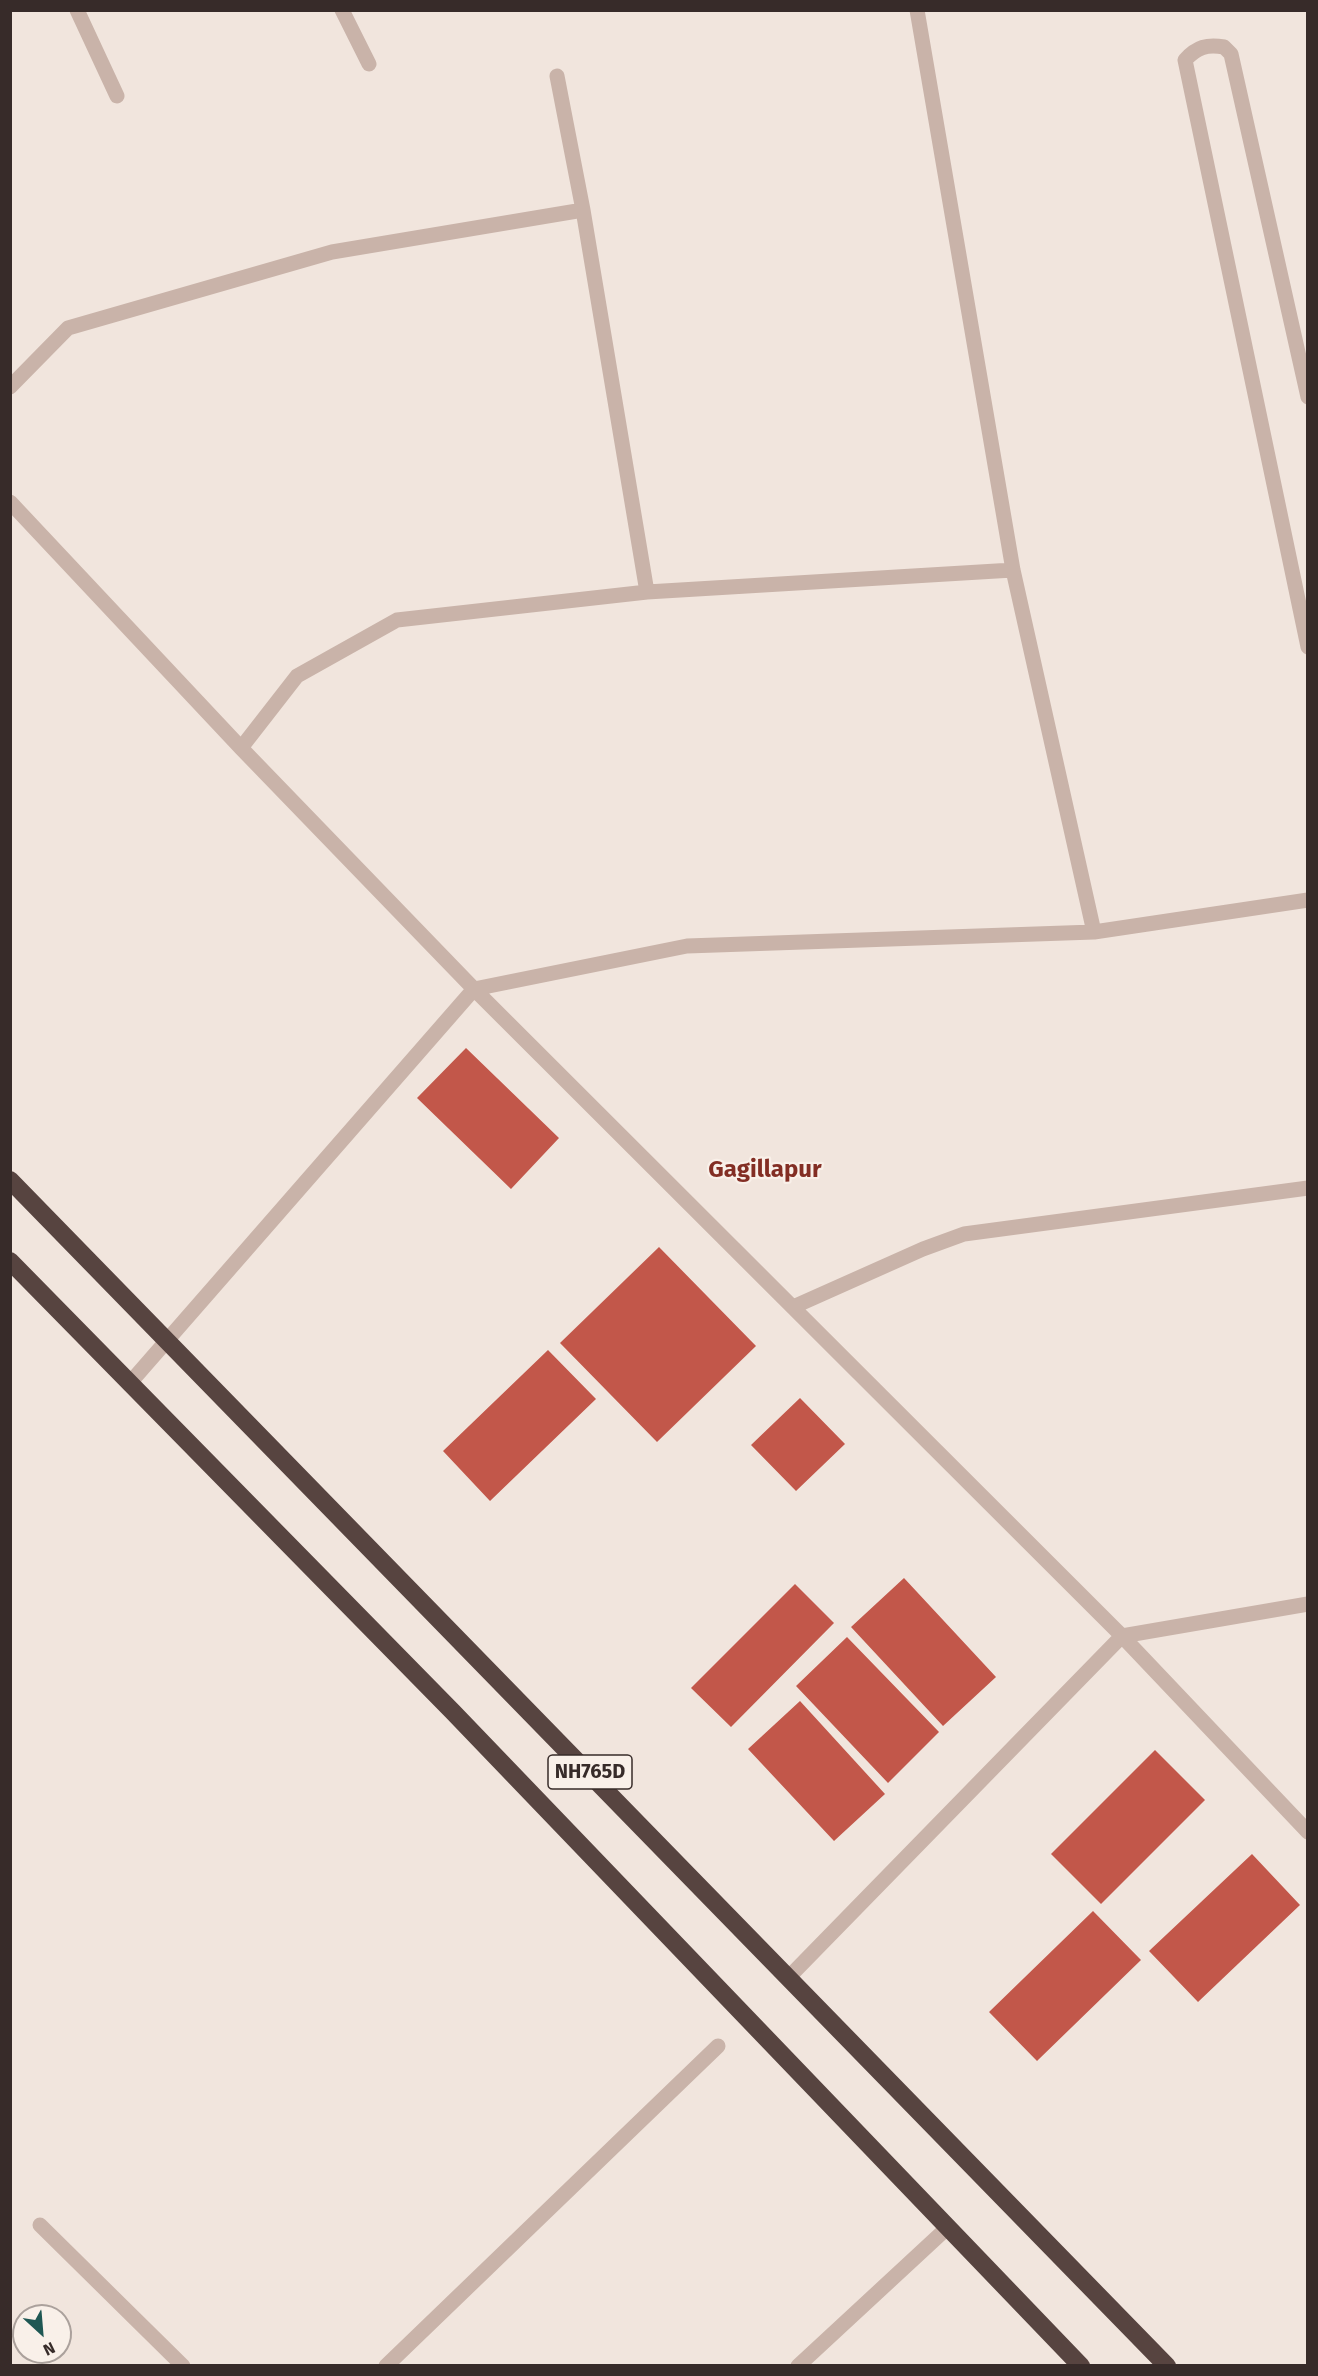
<!DOCTYPE html>
<style>
body{margin:0}
#map{position:relative;width:1318px;height:2376px;overflow:hidden;background:#f1e5dd;font-family:"Fira Sans",sans-serif}
canvas{display:block}
.frame{position:absolute;inset:0;border:12px solid #372b29;pointer-events:none}
.north{position:absolute;left:12px;top:2304px;width:60px;height:60px;box-sizing:border-box;background:#f9f0e9;border:2px solid #aba19c;border-radius:50%;rotate:154deg;font-size:16px;font-weight:700;line-height:24px;text-align:center;color:#372b29}
.north::after{content:'';display:block;margin:auto;width:21px;height:27px;background:#1f5753;clip-path:polygon(50% 0,100% 100%,50% 72%,0 100%)}
</style>
<div id="map">
<canvas width="1318" height="2376"></canvas>
<div class="frame"></div>
<div class="north">N</div>
</div>
<script>
const c = document.querySelector('canvas').getContext('2d');
c.lineJoin = 'round';
function fillPath(path, color) {
  c.fillStyle = color;
  c.fill(path, 'evenodd');
}
function stroke(path, color, width, dash) {
  c.strokeStyle = color;
  c.lineWidth = width;
  c.lineCap = dash ? 'butt' : 'round';
  c.setLineDash(dash || []);
  c.stroke(path);
}
function drawText(font, color, halo, rows, align = 'center') {
  c.font = font + ' "Fira Sans",sans-serif';
  c.lineWidth = 4.5;
  c.setLineDash([]);
  c.textBaseline = 'middle';
  c.strokeStyle = halo;
  c.fillStyle = color;
  for (const [text, x, y, turn = 0] of rows) {
    c.save();
    c.translate(x, y);
    c.rotate((+turn || 0) * Math.PI / 180);
    c.textAlign = isNaN(turn) ? turn : align;
    if (halo) c.strokeText(text, 0, 0);
    c.fillText(text, 0, 0);
    c.restore();
  }
}
const building = new Path2D(`
 M466,1048L559,1138L511,1189L417,1098Z
 M659,1247L756,1346L657,1442L560,1343Z
 M548,1350L596,1399L490,1501L443,1451Z
 M800,1398L845,1444L796,1491L751,1445Z
 M904,1578L996,1677L943,1726L851,1627Z
 M795,1584L834,1623L731,1727L691,1688Z
 M847,1637L939,1732L888,1783L796,1686Z
 M800,1701L885,1794L834,1841L748,1749Z
 M1155,1750L1205,1800L1101,1904L1051,1854Z
 M1252,1854L1300,1905L1198,2002L1149,1951Z
 M1093,1911L1141,1960L1037,2061L989,2012Z`);
const minor = new Path2D(`
 M77,10L117,96
 M342,10L369,64
 M917,10L1013,570L1094,932
 M557,76L583,210L647,592
 M10,387L68,328L332,252L583,210
 M1308,397L1231,54L1224,47C1207,44 1197,47 1185,60L1308,647
 M10,502L241,748L474,989L1122,1636L1308,1832
 M241,748L297,676L397,620L647,592L1013,570
 M793,1307L923,1249L964,1234L1308,1188
 M129,1384L474,989L687,946L1094,932L1308,900
 M789,1977L1122,1636L1308,1604
 M40,2225L183,2366
 M386,2366L718,2046
 M798,2366L947,2228`);
const highway = new Path2D(`
 M10,1180L1167,2366
 M10,1261L453,1712L1081,2366`);
const shields = [
 [590,1772,84]
];
const shieldNames = [
 ["NH765D",590,1772]
];
const quarterNames = [
 ["Gagillapur",765,1170]
];
fillPath(building, '#c2574a');
stroke(minor, '#c9b3a9', 15);
stroke(highway, '#574440', 18);
for (const [x, y, w] of shields) {
  const box = new Path2D();
  box.roundRect(x - w / 2, y - 17, w, 34, 4.5);
  c.fillStyle = '#f9f0e9';
  c.fill(box);
  stroke(box, '#372b29', 1.5);
}
drawText('bold 20px', '#372b29', null, shieldNames);
drawText('bold 24px', '#832e24', '#f9f0e9', quarterNames);
</script>
